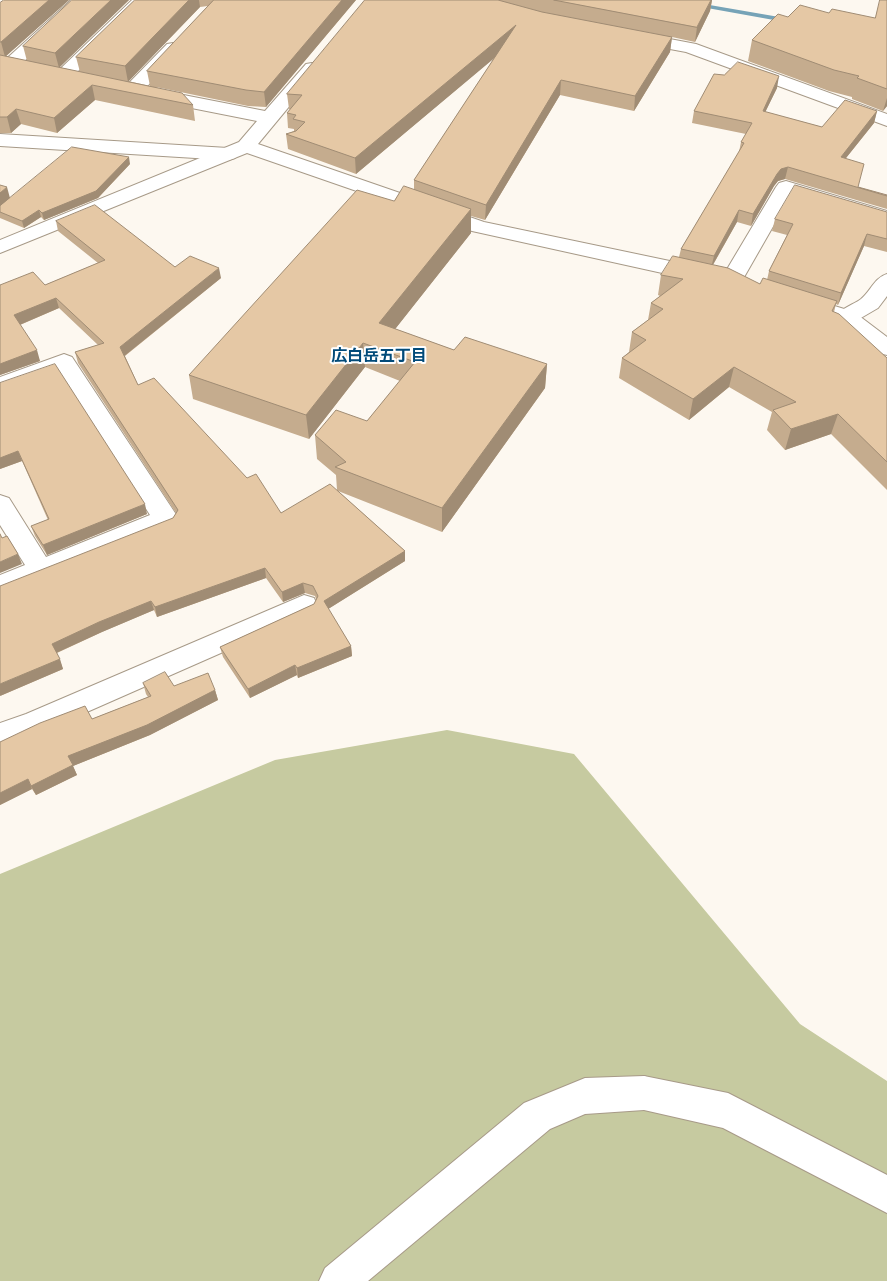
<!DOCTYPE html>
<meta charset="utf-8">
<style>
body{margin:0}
canvas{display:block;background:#fdf8f0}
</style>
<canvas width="887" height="1281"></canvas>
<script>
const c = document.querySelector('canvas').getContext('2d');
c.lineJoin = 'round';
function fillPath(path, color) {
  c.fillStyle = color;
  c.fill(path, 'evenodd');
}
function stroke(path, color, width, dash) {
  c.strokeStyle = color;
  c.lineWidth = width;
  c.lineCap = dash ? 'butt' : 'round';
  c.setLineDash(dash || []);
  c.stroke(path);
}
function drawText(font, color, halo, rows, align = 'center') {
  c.font = font + ' Inter,"Noto Sans JP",sans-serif';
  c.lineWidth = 4;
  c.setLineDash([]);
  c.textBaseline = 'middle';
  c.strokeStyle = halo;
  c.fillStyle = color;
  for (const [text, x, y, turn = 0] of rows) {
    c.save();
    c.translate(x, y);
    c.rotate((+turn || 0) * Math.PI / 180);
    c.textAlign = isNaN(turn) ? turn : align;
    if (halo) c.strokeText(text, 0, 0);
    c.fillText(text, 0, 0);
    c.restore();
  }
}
const forest = new Path2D(`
 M447,730L574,754L800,1024L887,1081V1281H0V874L275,760Z`);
const stream = new Path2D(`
 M698,3L785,18L788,20L785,22L696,6V4Z`);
const street = new Path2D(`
 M71,0H89L16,69L10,70L4,69L1,65L4,61Z
 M132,0H150L69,80L63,81L57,80L54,76L57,72Z
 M633,32L696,44L887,114V126L686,52L627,41L624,37L627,33Z
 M173,43L179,44L182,48L179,52L140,94L133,96L126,94L124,90L126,86L167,44Z
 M0,134L228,148L235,150L238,154L235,158L228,160L0,146Z
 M786,181L887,211V223L791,195L739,286L731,288L723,286L720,281L776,187L779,183Z
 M887,274V296L878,308L854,322L846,324L838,322L835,317C841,308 853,305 861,299C871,291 874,278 887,274Z
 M64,354L72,357L179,519L175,526L0,596V575L25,565L0,525V495L9,498L46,557L150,515L59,372L0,393V377Z
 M304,595L314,598L317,605L314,612L46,730L0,747V723L26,714Z
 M644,1076L656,1081L661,1093L656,1105L644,1110L585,1114L550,1129L368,1281H319L325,1268L524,1103L585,1078Z`);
const secondary = new Path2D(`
 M312,63L318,64L321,68L258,144L484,222L703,268L711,270L714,275L711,280L703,282L472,231L247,153L0,253V240L239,142L257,121L146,99L144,95L146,91L153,89L265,111L306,64Z
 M802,296L854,312L887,337V355L879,353L838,322L794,308L791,303L794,298Z
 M644,1076L728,1093L887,1175V1213L723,1128L644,1110L632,1105L627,1093L632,1081Z`);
const wall = new Path2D(`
 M69,0L6,56L27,61L23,46L72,0H129L59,67L80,72L76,57L135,0H356L266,107L248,106L156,87L193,105L195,121L95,100L57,133L21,124L11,133H0V3ZM208,6L147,71L150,86L128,81L200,7Z
 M365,0H712L710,11L695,42L672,37L670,52L634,111L560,95L485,220L471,216V233L395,329L454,350L547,364L545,388L442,532L338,491L405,551V561L328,609L351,646L352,656L298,678L297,675L250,698L223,657L220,647L314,604L316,599L315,596L305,593L283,602L266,578L157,617L154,610L102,632L57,653L63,669L0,696L173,518L176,513L78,363L75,352L98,345L59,308L20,325L40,361L0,375V285H45L98,263L58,231L56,221L175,267L221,278L125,356L138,385L247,478L281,513L337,490L336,475L317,459L315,435L367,421L400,381L365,367L309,439L193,399L189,375L394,201L414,189V180L495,57L356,174L288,149L286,134L294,131V129L288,128L287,113L290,109H289L287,94Z
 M887,0V106L883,111L852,99V97L829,91L748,61L752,40L788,17L829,13L875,18Z
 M724,75L777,88L765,112L822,127L877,111L874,123L846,158L858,187L887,195V209L785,179L778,181L774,186L751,226L737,222L713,265L760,284L767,280L769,271L787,235L772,231L775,219L887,212V252L864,246L838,305L836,304L834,312L887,358V490L831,434L785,450L767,430L772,412L729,387L689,420L619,378L622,358L629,352L632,332L648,320L651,303L660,296L658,295L661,275L679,257L681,249L739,152L741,142L746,134L692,123L694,111Z
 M130,164L98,198L44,220L41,217L24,228L0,218V185L10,198Z
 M0,383L147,514L47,555L35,536L31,526L48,520L22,461L0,469Z
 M143,683L215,690L218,700L150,735L73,766L77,775L36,795L32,789L0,805V742L92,719L148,697L146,694Z`);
const shadedWall = new Path2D(`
 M49,0H69L5,57L1,42Z
 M111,0H129L59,68L55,53Z
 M189,0H199L200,7L128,82L125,66Z
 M342,0H356L266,107L264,92Z
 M711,0H712L710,11L695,42L697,27Z
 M516,25V40L356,174L355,158Z
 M672,37L670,52L634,111L635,96Z
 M779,76L777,88L760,123L763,111Z
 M561,80L560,95L485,220L486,205Z
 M92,85L95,100L57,133L54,118Z
 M887,98V106L883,111Z
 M16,109L21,124L11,133L7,117Z
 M877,111L874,123L838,168L841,157Z
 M129,157L130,164L98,198L44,220L42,213Z
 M788,167L785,179L778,181L774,186L751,226L753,214L777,174L781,169Z
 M7,187L11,202L0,212V193Z
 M471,209V233L381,347L379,323Z
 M39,210L41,217L24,228L22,221Z
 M739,210L737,222L711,268L714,256Z
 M867,234L864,246L838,305L841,293Z
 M219,268L221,278L123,357L120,347Z
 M56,298L59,308L17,326L14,315Z
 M363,343L365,367L309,439L306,415Z
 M37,350L40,361L0,375V364Z
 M547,364L545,388L442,532V508Z
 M734,367L729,387L689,420L693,399Z
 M838,414L831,434L785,450L791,429Z
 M18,451L22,461L0,469V458Z
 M145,504L147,514L47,555L43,545Z
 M405,551V561L325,611L324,601Z
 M18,554L22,564L0,573V562Z
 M265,568L266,578L157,617L155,607Z
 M303,583L305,593L283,602L282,592Z
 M151,601L154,610L102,632L56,653L52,644L99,622Z
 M351,646L352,656L298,678L297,668Z
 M60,659L63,669L0,696V684Z
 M295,665L297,675L250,698L248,689Z
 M215,690L218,700L150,735L73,766L77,775L36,795L31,786L68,756Z
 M28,779L32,789L0,805V793Z`);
const building = new Path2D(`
 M4,0H49L1,42H0V3Z
 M72,0H111L55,53L23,46Z
 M135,0H189L125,66L76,57Z
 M214,0H342L264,92L246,90L147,71Z
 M365,0H498L542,12L672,37L635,96L561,80L486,205L414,180L516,25L355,158L286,134L296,131L305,122L293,119L296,115L287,113L302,95L287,94Z
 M554,0H711L697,27Z
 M880,0H887V89L857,78L859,76L834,70L752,40L778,14L788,17L800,5L829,13L832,9L875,18Z
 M0,55L182,93L193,105L92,85L54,118L16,109L7,117H0Z
 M738,62L779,76L763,111L822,127L845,100L877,111L841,157L864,164L858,187L887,195V196L788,167L781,169L777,174L753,214L739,210L714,256L681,249L744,143L741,142L752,123L694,111L714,74L724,75Z
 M72,147L129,157L96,191L42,213L39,210L22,221L0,212V206Z
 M0,185L7,187L0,193Z
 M795,185L887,212V239L867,234L841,293L769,271L793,224L775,219Z
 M404,186L471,209L379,323L454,350L465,337L547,364L442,508L335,467L346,462L315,435L336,410L367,421L415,362L363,343L306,415L189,375L357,190L394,201Z
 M95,205L175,267L190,256L219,268L120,347L138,385L154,378L247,478L256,474L281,513L330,484L405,551L324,601L351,646L297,668L295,665L248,689L220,647L314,604L318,596L313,586L303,583L282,592L265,568L155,607L151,601L99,622L52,644L60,659L0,684V586L173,518L178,510L75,352L104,343L56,298L14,315L37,350L0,364V285L33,272L45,285L105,260L56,221Z
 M673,256L728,268L760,284L763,278L837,301L832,311L839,314L887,358V462L838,414L791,429L773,410L796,402L734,367L693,399L622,358L646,340L632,332L663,309L651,303L683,279L661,275Z
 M55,364L145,504L43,545L31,526L49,519L18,451L0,458V383Z
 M0,534L2,538L7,536L18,554L0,562Z
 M165,672L174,686L208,673L215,690L147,725L68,756L73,765L31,786L28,779L0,793V742L40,723L85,706L92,719L151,696L143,683Z`);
const neighbourhoodNames = [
 ["広白岳五丁目",379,356]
];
fillPath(forest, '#c6caa0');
fillPath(stream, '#76a3b7');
stroke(street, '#a79a88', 2);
stroke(secondary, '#a79a88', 2);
fillPath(street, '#fff');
fillPath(secondary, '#fff');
fillPath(wall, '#c5ac8e');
fillPath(shadedWall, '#a08c74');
fillPath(building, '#e5c8a5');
stroke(building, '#a08c74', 1);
drawText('bold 16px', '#014a79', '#fff', neighbourhoodNames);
</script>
